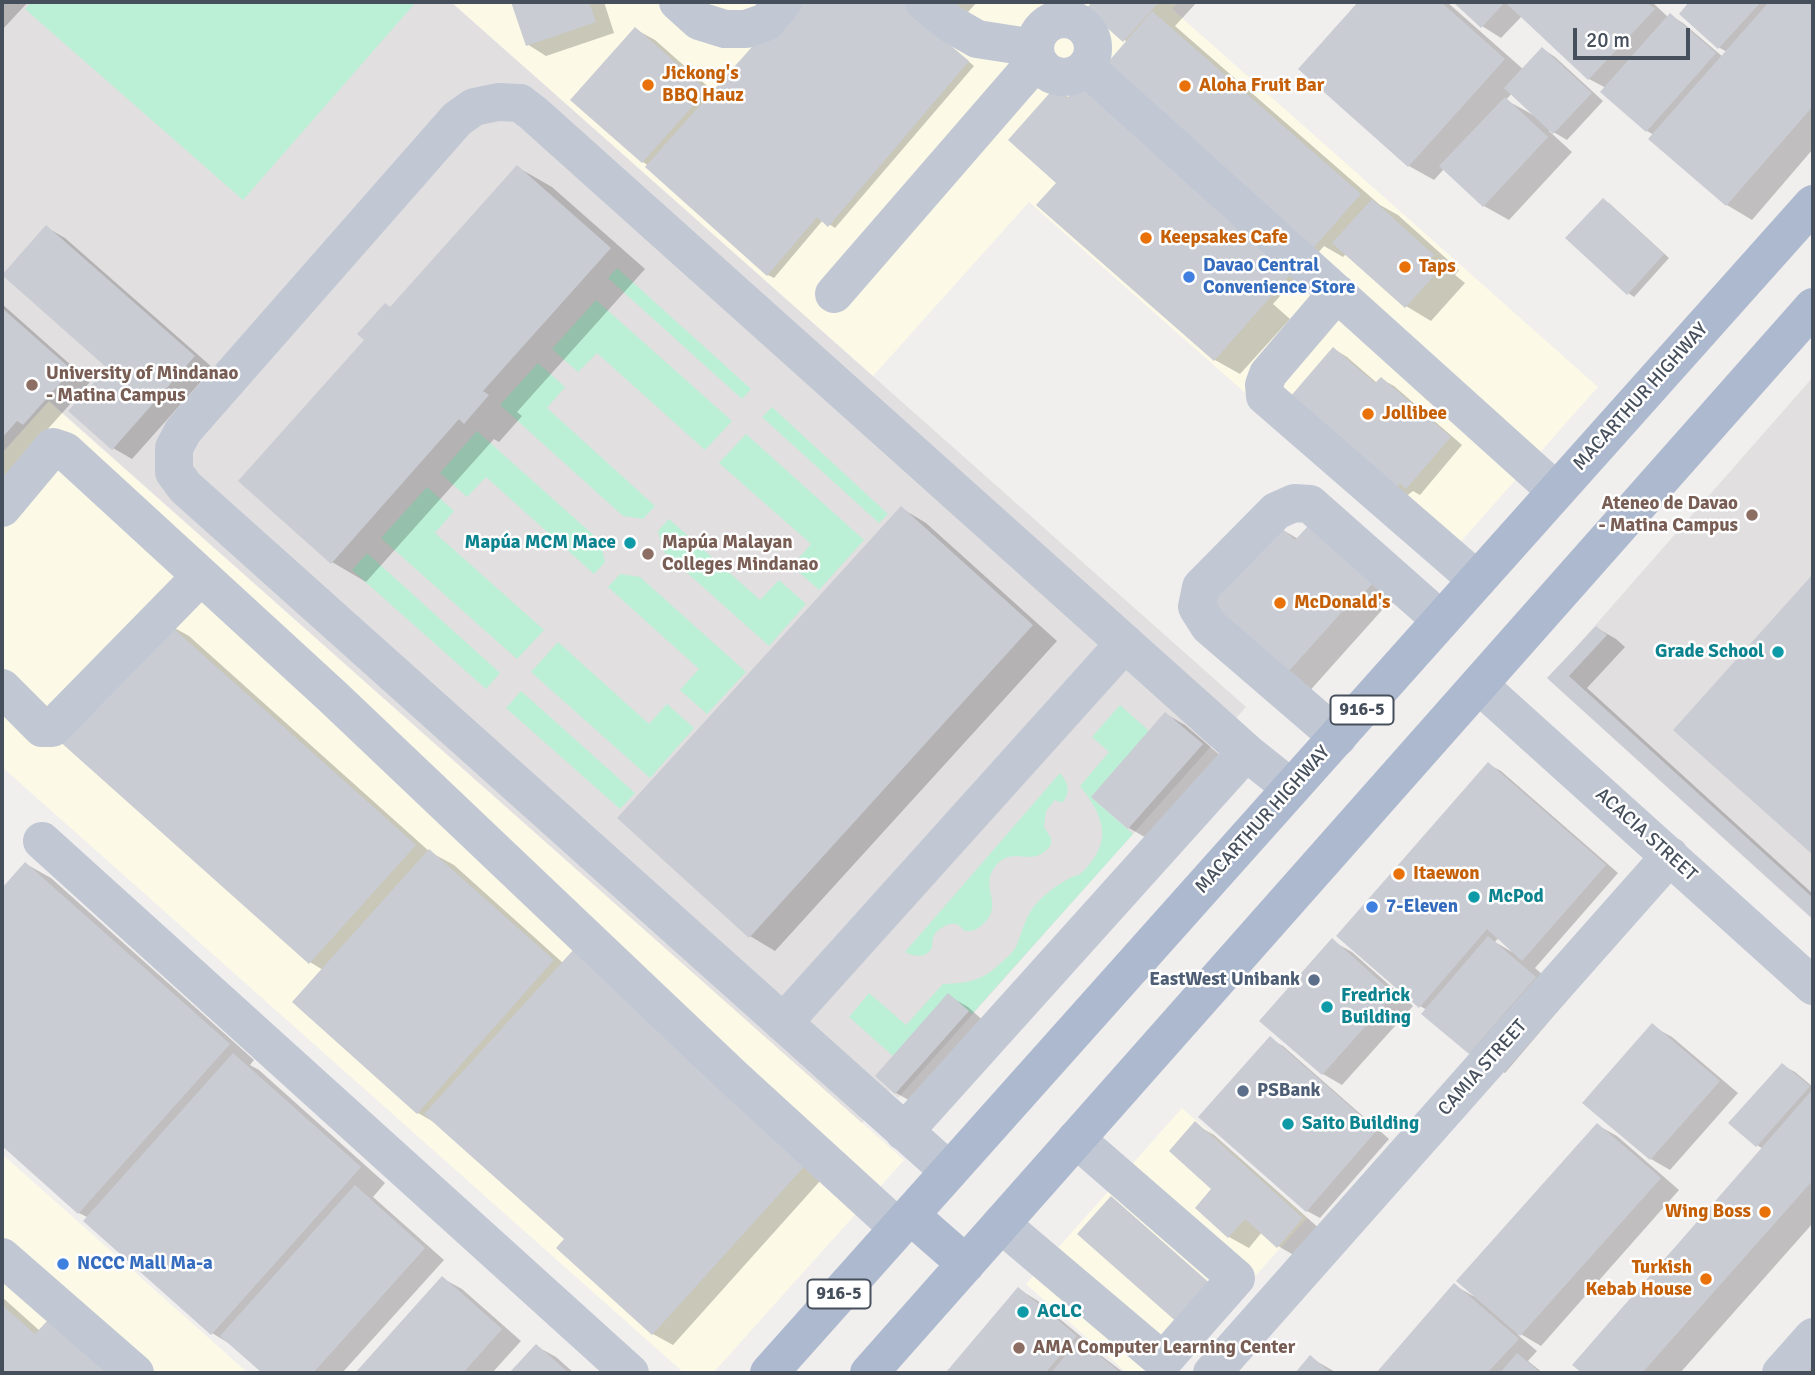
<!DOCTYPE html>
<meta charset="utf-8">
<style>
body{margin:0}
#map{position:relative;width:1815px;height:1375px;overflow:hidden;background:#f1eeee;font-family:Signika,sans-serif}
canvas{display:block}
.frame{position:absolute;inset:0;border:4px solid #464f5c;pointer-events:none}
.scale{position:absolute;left:1573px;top:28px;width:117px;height:32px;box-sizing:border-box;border:4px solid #464f5c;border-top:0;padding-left:9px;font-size:21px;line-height:24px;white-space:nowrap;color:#464f5c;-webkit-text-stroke:5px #fff;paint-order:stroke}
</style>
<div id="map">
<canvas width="1815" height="1375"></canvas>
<div class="frame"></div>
<div class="scale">20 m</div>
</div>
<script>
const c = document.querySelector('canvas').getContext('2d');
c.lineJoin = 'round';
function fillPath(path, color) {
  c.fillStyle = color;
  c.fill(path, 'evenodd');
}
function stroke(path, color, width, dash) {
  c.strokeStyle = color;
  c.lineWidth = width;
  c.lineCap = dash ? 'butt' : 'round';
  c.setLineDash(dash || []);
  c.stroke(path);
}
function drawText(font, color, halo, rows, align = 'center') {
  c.font = font + ' Signika,sans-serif';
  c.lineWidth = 5;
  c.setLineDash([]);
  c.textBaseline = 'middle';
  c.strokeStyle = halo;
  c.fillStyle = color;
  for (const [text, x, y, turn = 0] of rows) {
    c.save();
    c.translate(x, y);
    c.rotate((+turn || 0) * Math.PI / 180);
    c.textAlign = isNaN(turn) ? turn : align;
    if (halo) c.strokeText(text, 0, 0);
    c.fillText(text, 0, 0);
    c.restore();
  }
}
const commercial = new Path2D(`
 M451,2H1178L1172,9L1598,387L1440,565L1029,202L873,376Z
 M48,401L904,1160L713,1373H684L2,767V453Z
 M1182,1108L1307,1218L1169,1373H1127L1026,1284Z
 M2,1154L248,1373H2Z`);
const education = new Path2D(`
 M2,2H451L1246,707L898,1098L890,1091L862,1123L49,401L2,453Z
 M1813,377V920L1548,679Z`);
const green = new Path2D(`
 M31,2H416L243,200L25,9Z
 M617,268L751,389L742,399L608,278Z
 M596,300L732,421L705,450L597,353L578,372L552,349Z
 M538,363L565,387L547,408L655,506L643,519L623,516L500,405Z
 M772,407L888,514L879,523L762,417Z
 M477,431L600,541L605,562L594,574L486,477L467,497L440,473Z
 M746,434L864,540L819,590L792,566L811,544L719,463Z
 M427,487L454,511L435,533L544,630L517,659L381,538Z
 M669,519L760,600L779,580L806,604L769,646L664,552L658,531Z
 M367,553L500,673L486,689L352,570Z
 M620,574L640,577L746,672L707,714L680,690L699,669L608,587Z
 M558,642L649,724L667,704L694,728L650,778L531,672Z
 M521,691L635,793L620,809L506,708Z
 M1120,705L1149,731L1091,797L1133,834L972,1014L948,994L893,1056L849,1017L869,993L906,1025L943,984C972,983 984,980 1005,959C1010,955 1016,949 1018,942C1023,928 1026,916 1036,904C1045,894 1058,884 1070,878C1071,877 1078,875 1080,874C1085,870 1090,864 1094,858C1112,832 1097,808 1080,786L1109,752L1092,737Z
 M1060,773C1068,783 1071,791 1063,802H1059L1055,800L1046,811L1044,827L1051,838V845C1031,871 1012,842 994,868C980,889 1004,904 984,923C977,930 974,931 965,931C962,929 960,925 956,924C948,922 935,930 933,938C932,941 933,946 931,949C926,959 912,956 905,952Z`);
const shadow = new Path2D(`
 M2,2H28L2,30Z
 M513,2H604L614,33L546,56L527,44Z
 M794,2H943L936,34L974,66L835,228L823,220L774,278L768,275L648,167L649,166L643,162L635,29L655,40L714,92Z
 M950,2H977L968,12Z
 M1094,2H1197L1175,26L1380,205L1398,215L1459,270L1455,275L1465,283L1431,321L1406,306L1347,253L1343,257L1324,246L1273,304L1290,319L1240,374L1215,360L1039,205L1059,182L1055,90L1070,98L1109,62L1127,42L1088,9Z
 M1361,2H1447L1524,70L1543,49L1555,57L1603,101L1567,140L1550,130L1549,131L1572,152L1509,220L1484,206L1444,169L1434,180L1409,166L1300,69ZM1512,93L1535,116L1506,100Z
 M1455,2H1652L1668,17L1670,15L1683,23L1723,57L1727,52L1720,48L1681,14L1689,5L1685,2H1813V149L1752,220L1727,205L1654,135L1647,131L1606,88L1589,79L1522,16L1501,38L1482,26Z
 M517,167L552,187L645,269L517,412L522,416L499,442L494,439L366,582L332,562L366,339L391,308Z
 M1603,200L1609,203L1669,258L1634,297L1628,293Z
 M46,227L65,238L213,368L132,459L113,448L110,368Z
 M2,304L90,382L2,480Z
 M1334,349L1347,357L1377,383L1381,379L1394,386L1462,445L1420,495L1413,491L1389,509Z
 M901,508L926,523L1057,641L775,951L750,936Z
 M1278,527L1397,598L1386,611L1383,609L1306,695L1229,626Z
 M1813,576V853L1675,729Z
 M164,622L189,636L430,852L454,865L563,963L829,1171L673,1345L653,1334L558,1248L567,1239L441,1126L418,1113L323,970L310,962Z
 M1597,628L1616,639L1625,647L1587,688L1813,894V917L1550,678Z
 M1166,714L1185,725L1221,756L1148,839L1129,828Z
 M1488,764L1501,771L1618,873L1535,968L1569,998L1505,1073L1470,1053L1427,1010L1420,1006ZM1499,937L1512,952L1495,942Z
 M26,864L51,878L254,1060L250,1065L259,1070L385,1183L373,1197L444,1260L342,1373H265L235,1347L212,1333L89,1218L79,1213L2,1144V891Z
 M1332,941L1352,952L1413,1006L1342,1085L1323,1074L1262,1020Z
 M949,996L968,1007L987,1024L916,1104L896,1093L877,1076Z
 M1652,1026L1672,1037L1738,1093L1670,1170L1651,1159Z
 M1270,1039L1283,1046L1389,1139L1320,1218L1307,1211Z
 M1782,1065L1795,1072L1813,1087V1223L1680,1373H1585L1574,1364L1763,1149L1757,1145Z
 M1195,1124L1214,1135L1321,1230L1297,1257L1278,1246L1262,1232L1249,1248L1229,1237Z
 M1597,1125L1617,1136L1679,1190L1541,1346L1519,1333L1518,1335L1537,1351L1528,1361L1543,1373H1378L1454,1285L1473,1296Z
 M442,1278L462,1289L521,1341L492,1373H357Z
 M1019,1289L1038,1301L1095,1348L1094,1350L1124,1373H952L949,1371Z
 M2,1297L40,1331L118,1373H2Z
 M536,1346L556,1357L574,1373H512Z
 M1311,1358L1337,1373H1297Z
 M1813,1361V1373H1802Z`);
const building = new Path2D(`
 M511,2H589L596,22L526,46Z
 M792,2H943L931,29L969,61L828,227L817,217L767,276L645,167Z
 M1092,2H1159L1123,42L1086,9Z
 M1358,2H1441L1505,59L1408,167L1298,69Z
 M1453,2H1505L1481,28Z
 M1509,2H1646L1655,9L1588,80L1507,4Z
 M1689,2H1761L1718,49L1679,14Z
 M1769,2H1808L1813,6V106L1726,206L1648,139Z
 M1152,11L1361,194L1214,361L1036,205L1056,183L1008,140L1055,87L1067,98L1104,57L1109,61Z
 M1670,13L1716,53L1646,132L1600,92Z
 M635,27L707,90L642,163L570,100Z
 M1542,47L1592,93L1553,134L1504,88Z
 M1505,97L1548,137L1483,207L1439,166Z
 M517,165L611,248L483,391L489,395L464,424L459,419L331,564L238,481L364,340L357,334L385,303L390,307Z
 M1603,198L1664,254L1627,295L1565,238Z
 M1372,199L1434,255L1431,259L1441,268L1405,308L1332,243Z
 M46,225L195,356L112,450L68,411L107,368L2,275Z
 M2,308L72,370L23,425L17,421L2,438Z
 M1333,347L1375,383L1381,377L1451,437L1406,489L1400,483L1394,490L1290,397Z
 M901,506L1033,625L749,938L617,818Z
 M1278,525L1295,540L1308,526L1373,583L1359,598L1357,595L1280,681L1205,608Z
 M1813,574V855L1673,730Z
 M164,620L416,845L309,964L57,739Z
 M1596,626L1607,635L1569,676L1813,898V919L1547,678Z
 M1165,712L1203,744L1128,829L1091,797Z
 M1488,762L1606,865L1522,961L1487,929L1419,1008L1336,936Z
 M429,849L554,960L417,1114L292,1002Z
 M25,862L230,1044L78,1214L2,1146V888Z
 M1488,936L1536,977L1469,1054L1421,1014Z
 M1332,938L1394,994L1322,1075L1259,1021Z
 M575,948L811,1159L652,1335L556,1248L564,1239L424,1114Z
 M948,993L969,1011L895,1094L875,1076Z
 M1652,1023L1720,1081L1650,1160L1582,1103Z
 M1270,1036L1377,1130L1306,1212L1198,1117Z
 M233,1053L361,1167L211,1335L83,1221Z
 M1782,1063L1810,1086L1756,1147L1728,1123Z
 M1813,1089V1180L1642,1373H1582L1572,1365Z
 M1195,1121L1303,1218L1277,1248L1245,1219L1228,1238L1195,1208L1211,1189L1169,1151Z
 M1597,1123L1661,1178L1520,1336L1456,1281Z
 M355,1185L425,1248L313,1373H262L220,1336Z
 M1111,1196L1213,1286L1179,1324L1077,1234Z
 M442,1276L502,1329L463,1373H355Z
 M1454,1283L1519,1339L1487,1373H1376Z
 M1018,1287L1077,1336L1045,1373H949L947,1371Z
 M2,1305L35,1334L48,1320L109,1373H2Z
 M1079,1339L1121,1373H1051Z
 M536,1344L569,1373H509Z
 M1517,1353L1541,1373H1500Z
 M1310,1355L1331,1373H1295Z`);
const minor = new Path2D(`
 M678,2L699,21L725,29H746L766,22L783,2
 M924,2L951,24L977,39L1035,48
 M1035 48a29 29 0 1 1 58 0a29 29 0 1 1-58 0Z
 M1086,67L1556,491
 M1337,293L1268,374L1264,385L1265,396L1477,580
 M834,294L1037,60
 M2,508L53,447L65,451L333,697L733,1077L898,1228
 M1479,685L1813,986
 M2,688L42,728H52L201,576
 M1338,737L1209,626L1197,607L1201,587L1276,511L1294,503L1310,504L1441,620
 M42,841L630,1373
 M783,1023L1125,643
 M904,1132L1246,752
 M949,1171L185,487L174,472V448L183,431L457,119L474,107L498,102L520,103L533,113L1246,752L1291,788
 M1001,1224L1163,1361L1236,1278L1076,1139
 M2,1257L135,1373
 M1212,1373L1670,856
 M1781,1373L1813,1337`);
const major = new Path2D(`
 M910,1215L966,1264
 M769,1373L1813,204
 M869,1373L1813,307`);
const markers = [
 [648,85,7,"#e8710a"],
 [1185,86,7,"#e8710a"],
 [1146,238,7,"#e8710a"],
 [1405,267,7,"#e8710a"],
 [1189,277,7,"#3f7fe0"],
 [32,385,7,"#8d6e63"],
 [1368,414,7,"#e8710a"],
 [1752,515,7,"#8d6e63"],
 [630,543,7,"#0f9aa8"],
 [648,554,7,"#8d6e63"],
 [1280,603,7,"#e8710a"],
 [1778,652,7,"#0f9aa8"],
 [1399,874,7,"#e8710a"],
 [1474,897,7,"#0f9aa8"],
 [1372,907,7,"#3f7fe0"],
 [1314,980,7,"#5c6f8a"],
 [1327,1007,7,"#0f9aa8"],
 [1243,1091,7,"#5c6f8a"],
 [1288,1124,7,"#0f9aa8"],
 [1765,1212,7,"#e8710a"],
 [63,1264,7,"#3f7fe0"],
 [1706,1279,7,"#e8710a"],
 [1023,1312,7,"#0f9aa8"],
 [1019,1348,7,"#8d6e63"]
];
const shields = [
 [1362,710,63],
 [839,1294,63]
];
const shieldNames = [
 ["916-5",1362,710],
 ["916-5",839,1294]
];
const foodNames = [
 ["Jickong's",662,74],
 ["BBQ Hauz",662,96],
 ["Aloha Fruit Bar",1199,86],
 ["Keepsakes Cafe",1160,238],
 ["Taps",1419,267],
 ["Jollibee",1382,414],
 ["McDonald's",1294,603],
 ["Itaewon",1413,874],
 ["Wing Boss",1751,1212,"right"],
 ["Turkish",1692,1268,"right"],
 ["Kebab House",1692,1290,"right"]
];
const shopNames = [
 ["Davao Central",1203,266],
 ["Convenience Store",1203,288],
 ["7-Eleven",1386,907],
 ["NCCC Mall Ma-a",77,1264]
];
const educationNames = [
 ["University of Mindanao",46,374],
 ["- Matina Campus",46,396],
 ["Ateneo de Davao",1738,504,"right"],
 ["- Matina Campus",1738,526,"right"],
 ["Mapúa Malayan",662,543],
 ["Colleges Mindanao",662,565],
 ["AMA Computer Learning Center",1033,1348]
];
const streetNames = [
 ["MACARTHUR HIGHWAY",1641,397,-48],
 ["MACARTHUR HIGHWAY",1263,820,-48],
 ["ACACIA STREET",1646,835,42],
 ["CAMIA STREET",1483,1068,-48]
];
const cultureNames = [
 ["Mapúa MCM Mace",616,543,"right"],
 ["Grade School",1764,652,"right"],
 ["McPod",1488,897],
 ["Fredrick",1341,996],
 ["Building",1341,1018],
 ["Saito Building",1302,1124],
 ["ACLC",1037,1312]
];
const serviceNames = [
 ["EastWest Unibank",1300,980],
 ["PSBank",1257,1091,"left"]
];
fillPath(commercial, '#fcf9e7');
fillPath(education, '#e2dfe0');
fillPath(green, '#bbf0d6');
fillPath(shadow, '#0003');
fillPath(building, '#caccd4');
stroke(minor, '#c1c8d4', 38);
stroke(major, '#adb9ce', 38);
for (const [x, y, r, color] of markers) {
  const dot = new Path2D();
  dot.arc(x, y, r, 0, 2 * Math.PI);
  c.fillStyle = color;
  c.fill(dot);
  stroke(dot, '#fff', 2.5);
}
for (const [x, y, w] of shields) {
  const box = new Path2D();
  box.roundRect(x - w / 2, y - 14.5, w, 29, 5);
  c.fillStyle = '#fff';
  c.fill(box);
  stroke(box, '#464f5c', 2);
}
drawText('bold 18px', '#464f5c', null, shieldNames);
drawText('bold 19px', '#c56008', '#fff', foodNames, 'left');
drawText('bold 19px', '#366cbe', '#fff', shopNames, 'left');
drawText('bold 19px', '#785e54', '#fff', educationNames, 'left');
drawText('19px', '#464f5c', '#fff', streetNames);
drawText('bold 19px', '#0d838f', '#fff', cultureNames, 'left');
drawText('bold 19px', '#4e5e75', '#fff', serviceNames, 'right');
</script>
